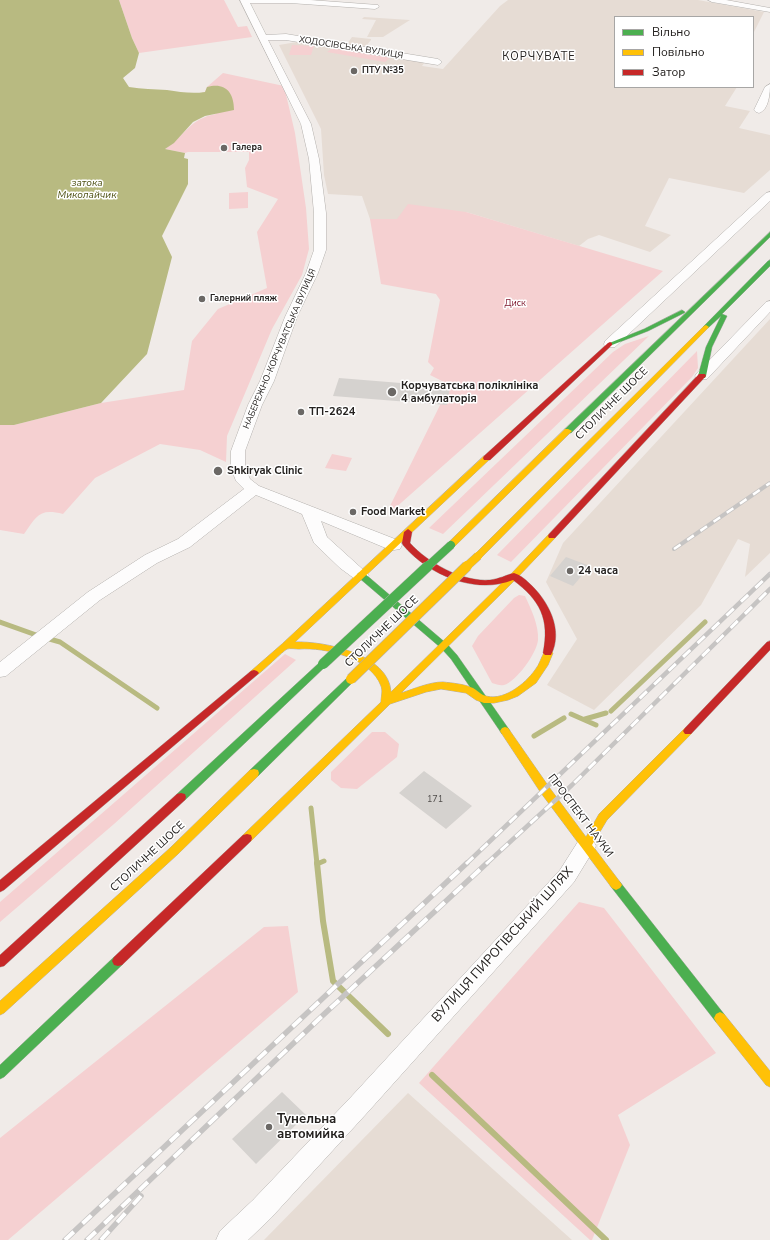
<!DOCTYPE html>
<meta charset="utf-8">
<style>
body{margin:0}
#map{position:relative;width:770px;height:1240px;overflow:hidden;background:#f0ebe8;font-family:"Nunito Sans",sans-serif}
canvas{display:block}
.legend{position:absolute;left:614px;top:16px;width:140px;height:72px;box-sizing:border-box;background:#fff;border:1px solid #a7a6a5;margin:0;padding:5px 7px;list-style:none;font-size:12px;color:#24211f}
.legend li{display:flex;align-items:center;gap:8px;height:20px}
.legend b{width:20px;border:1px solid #a7a6a5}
</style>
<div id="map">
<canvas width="770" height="1240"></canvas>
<ul class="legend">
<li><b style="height:5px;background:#4caf50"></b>Вільно</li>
<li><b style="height:5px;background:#ffc107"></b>Повільно</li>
<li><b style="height:5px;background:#c62828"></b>Затор</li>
</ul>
</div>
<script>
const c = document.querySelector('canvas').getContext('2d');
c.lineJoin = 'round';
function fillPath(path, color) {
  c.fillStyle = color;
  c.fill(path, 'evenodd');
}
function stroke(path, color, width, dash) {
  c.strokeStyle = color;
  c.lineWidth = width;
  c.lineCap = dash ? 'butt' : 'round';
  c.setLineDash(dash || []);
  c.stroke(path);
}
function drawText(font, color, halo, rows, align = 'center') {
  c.font = font + ' "Nunito Sans",sans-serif';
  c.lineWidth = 3;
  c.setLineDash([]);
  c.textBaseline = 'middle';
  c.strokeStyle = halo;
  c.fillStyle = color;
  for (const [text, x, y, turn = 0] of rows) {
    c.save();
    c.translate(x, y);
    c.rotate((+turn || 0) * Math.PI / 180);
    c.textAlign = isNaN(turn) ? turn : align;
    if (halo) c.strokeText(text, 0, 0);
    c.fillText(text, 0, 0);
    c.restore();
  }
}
const built = new Path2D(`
 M508,0H698L764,12L753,34V17H615V87H737L725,106L750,111L739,128L770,135V170L744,193L669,178L645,226L671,235L650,252L599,235L588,239L579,246L466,212L402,220L370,219L362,196L328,194L324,175L321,129L279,45L297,42L425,62L422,66L443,69L500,6Z
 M364,17L410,20L383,37H367L376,20L362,19Z
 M352,37L371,39V40L366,46L347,44Z
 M770,319V553L745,577L750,544L738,539L701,605L594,710L547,685L577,639L546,582L563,543Z
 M408,1093L572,1240H264Z`);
const green = new Path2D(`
 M119,0H224L238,27L247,26L252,37L139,53L132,38Z
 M292,45L314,46L311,55H289Z
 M333,48L391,57L385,62L327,52Z
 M223,73L284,86L295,133L306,208L309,249L302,275L272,329L227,436L226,462L200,450L160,444L95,478L63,514C39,508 37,516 24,534L0,530V425H14L101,403L184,390L192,341L218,309L267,288L257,232L278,199L247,187L245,168L249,160V152H188L185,153L165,149C186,135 189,119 216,114L201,93L205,92L207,87Z
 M248,192V208L229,209V193Z
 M408,204L466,212L663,271L393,510L389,508L450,385L430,375L434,368L428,362L440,300L436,294L381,284L370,219H397Z
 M649,336L443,534L429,528L613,352L625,344Z
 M697,351L698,368L692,377L511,562L497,555Z
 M332,454L352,458L346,471L325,468Z
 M519,595L525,596C531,609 539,625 538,640C537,653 516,682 504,685C500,686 496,684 492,683L472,646L478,636L514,598Z
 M285,654L296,660L114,824L0,922V902Z
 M372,732H385L399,744L397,757L357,789L341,788L331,780V772Z
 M579,902L604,908L716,1053L618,1115L630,1145L592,1240H590L419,1083Z
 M288,926L298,992L8,1240H0V1138L264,927Z`);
const water = new Path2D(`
 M0,0H119L132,38L139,53L135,68L123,78L129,87C142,89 154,89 167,90C180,92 192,94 205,92L207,87C225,82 234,92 234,110L205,116L193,122L174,143L165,149L185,153L184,158L188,159V184L162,236L172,257L147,354L101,403L14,425H0Z`);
const streamFar1 = new Path2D(`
 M0,622L39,636
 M46,638L60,642L157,708
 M611,711L705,622
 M571,714L596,725
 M585,719L606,713
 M534,736L564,718
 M311,808L317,864
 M317,864L324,861`);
const stream = new Path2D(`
 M317,863L323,921L333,981L388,1034
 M432,1075L606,1240`);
const building = new Path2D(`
 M339,378L450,387L447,405L333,396Z
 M566,557L590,566L573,586L550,576Z
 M424,771L472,806L446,829L399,793Z
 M282,1092L306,1115L256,1164L232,1139Z`);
const street = new Path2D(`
 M240,0H310L378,5L379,7L375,9L290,3H250L266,35L286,34L438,59L442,62L438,65L286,40H268L311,124L319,159L326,213V250L318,273L297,317L274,381L262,405L245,451V468L250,479L259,486L400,541L402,545L400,549L394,550L388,549L321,521L327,537L369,575L367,579L361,580L355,579L340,568L314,543L302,514L256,495L190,547L157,563L100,600L6,676L0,677V662L88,592L145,555L178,539L244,489L236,481L231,468V451L248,405L260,381L285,317L306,273L314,250V213L309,159L301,124Z
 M708,0H726L770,8V12L712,2Z
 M770,84C770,93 769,110 759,113L756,112L754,110L765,87Z
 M770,192V201L615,347H605L604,344L605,341L766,193Z
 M770,301V312L707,379H697L695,376L697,373L766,302Z
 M586,838L593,840L596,846L574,882L367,1113L271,1218L248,1240H216L220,1231L253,1200L351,1097L560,870L579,840Z`);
const fast = new Path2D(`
 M770,232V237L571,433H565V429Z
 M770,260V266L722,314L727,316L712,347L706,376L705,378H699L698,376L706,347L721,316L708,328H704L703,327L768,261Z
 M682,310L685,312L684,313L648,331L612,345H608L607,344L644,329Z
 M361,572L364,573L447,644L457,655L508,728L510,731L508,734H502L451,659L441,648L358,577L357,575L358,573Z
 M323,661L326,662L328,664L326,666L185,800L181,801L177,800L176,797L177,794L320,662Z
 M351,676L354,677L356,679L354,681L258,776L254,777L250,776L249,773L250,770L348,677Z
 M616,880L620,882L724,1014L726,1018L724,1022L720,1024L716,1022L612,888L610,885L612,882Z
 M118,956L122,957L124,961L122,965L4,1077L0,1079V1065L114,957Z`);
const slow = new Path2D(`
 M706,325L709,327L708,328L481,558H475L474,556L475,554L704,326Z
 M565,429H568L572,431L454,547H448L447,545L448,543Z
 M484,456H487L491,458L295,642C324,641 389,654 391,692L511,574L549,534H555L556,536L555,538L517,578L401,693C414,689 429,682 443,682C452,683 464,684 473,688C477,690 479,693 483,695C502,703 525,684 535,670C540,664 541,657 545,651H551L553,653L548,665L536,683L518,696L508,700L494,703H484L476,700L466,693L441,689L426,692L390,704L251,841L247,842L243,841L242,838L243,835L381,702C381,697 383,691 381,686C371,658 325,647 299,649C296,649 290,648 287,649C283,651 263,671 257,675H251L249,673L251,671L282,644Z
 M505,727L508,728L549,787L586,837L599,814L685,728H691L693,731L691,734L607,820L592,845L620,882L622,885L620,888L616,890L612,888L541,793L502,734L500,731L502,728Z
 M254,769L258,770L259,773L258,776L178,854L4,1013L0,1015V1001L170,848L250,770Z
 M720,1012L724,1014L770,1071V1087L766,1085L716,1022L714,1018L716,1014Z`);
const jam = new Path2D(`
 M610,342L612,343V345L490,460H484L483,458L484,456L608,343Z
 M699,374H705L706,376L555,538H549L548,536L549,534Z
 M408,529L412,532L410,543C428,563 462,582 490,580C499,579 506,575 514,573C520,575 525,579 529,583C548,600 564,630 551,655H545L543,653C550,619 540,600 513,580C476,595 428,575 403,545L402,543L404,532Z
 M770,641V650L691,734H685L683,731L685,728L767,642Z
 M254,670L257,671L259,673L257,675L4,890L0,892V880L251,671Z
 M181,793L185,794L186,797L185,800L4,966L0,967V955L177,794Z
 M247,834L251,835L252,838L251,841L122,965L118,966L114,965L112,961L114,957L243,835Z`);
const railFar2 = new Path2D(`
 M674,549L770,483`);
const railFar1 = new Path2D(`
 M466,864L770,574
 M486,864L572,785L770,589`);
const rail = new Path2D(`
 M65,1240L467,863
 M87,1240L321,1017L487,863
 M101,1240L141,1196`);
const fastBridgeFar1 = new Path2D(`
 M427,567L451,545`);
const fastBridge = new Path2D(`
 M323,664L428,566`);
const slowBridgeFar1 = new Path2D(`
 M466,567L478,556`);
const slowBridge = new Path2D(`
 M351,679L467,566`);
const markers = [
 [354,71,4,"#6b6865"],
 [224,148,4,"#6b6865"],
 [202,299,4,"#6b6865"],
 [392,392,5,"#6b6865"],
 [301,412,4,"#6b6865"],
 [218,471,5,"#6b6865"],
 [353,512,4,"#6b6865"],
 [570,571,4,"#6b6865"],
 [269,1127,4,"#6b6865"]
];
const farStreetnames = [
 ["ХОДОСІВСЬКА ВУЛИЦЯ",351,48,9],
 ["НАБЕРЕЖНО-КОРЧУВАТСЬКА ВУЛИЦЯ",280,349,-67]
];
const farPoinames = [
 ["ПТУ №35",362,71],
 ["Галера",232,148],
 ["Галерний пляж",210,299]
];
const farParknames = [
 ["Диск",515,304]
];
const numberNames = [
 ["171",435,800]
];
const farWaternames = [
 ["затока",87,184],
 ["Миколайчик",87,196]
];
const farQuarternames = [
 ["КОРЧУВАТЕ",539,57]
];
const poiNames = [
 ["Корчуватська поліклініка",401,386],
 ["4 амбулаторія",401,399],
 ["ТП-2624",309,412],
 ["Shkiryak Clinic",227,471],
 ["Food Market",361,512],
 ["24 часа",578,571]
];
const streetNames = [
 ["СТОЛИЧНЕ ШОСЕ",612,404,-45],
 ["СТОЛИЧНЕ ШОСЕ",382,632,-44],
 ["ПРОСПЕКТ НАУКИ",580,816,53],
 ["СТОЛИЧНЕ ШОСЕ",148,857,-43]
];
const nearStreetnames = [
 ["ВУЛИЦЯ ПИРОГІВСЬКИЙ ШЛЯХ",503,945,-48]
];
const nearPoinames = [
 ["Тунельна",277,1120],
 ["автомийка",277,1135]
];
fillPath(built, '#e6dcd4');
fillPath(green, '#f5d0d1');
fillPath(water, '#b8ba81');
stroke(streamFar1, '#b8ba81', 5);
stroke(stream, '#b8ba81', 6);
fillPath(building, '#d5d2cf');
stroke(street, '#b3b0ad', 1);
stroke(fast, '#b3b0ad', 1);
stroke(slow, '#b3b0ad', 1);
stroke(jam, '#b3b0ad', 1);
fillPath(street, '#fdfcfc');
fillPath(fast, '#4caf50');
fillPath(slow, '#ffc107');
fillPath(jam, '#c62828');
stroke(railFar2, '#c6c4c3', 4);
stroke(railFar1, '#c6c4c3', 4.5);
stroke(rail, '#c6c4c3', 5.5);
stroke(railFar2, '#fff', 2.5, [8]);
stroke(railFar1, '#fff', 3, [10]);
stroke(rail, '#fff', 4, [12]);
stroke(fastBridgeFar1, '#b3b0ad', 9, []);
stroke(fastBridge, '#b3b0ad', 11, []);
stroke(slowBridgeFar1, '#b3b0ad', 9, []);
stroke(slowBridge, '#b3b0ad', 11, []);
stroke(fastBridgeFar1, '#4caf50', 8);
stroke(fastBridge, '#4caf50', 10);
stroke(slowBridgeFar1, '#ffc107', 8);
stroke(slowBridge, '#ffc107', 10);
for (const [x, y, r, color] of markers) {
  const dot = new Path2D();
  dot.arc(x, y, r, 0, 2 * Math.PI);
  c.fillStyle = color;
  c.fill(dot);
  stroke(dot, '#fff', 1.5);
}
drawText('9px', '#24211f', '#fff', farStreetnames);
drawText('bold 9px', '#24211f', '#fff', farPoinames, 'left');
drawText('9px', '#801c31', '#fff', farParknames);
drawText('9px', '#514e4c', null, numberNames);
drawText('italic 10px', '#4f5215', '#fff', farWaternames);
c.letterSpacing = '1px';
drawText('11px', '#24211f', '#fff', farQuarternames);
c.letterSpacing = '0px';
drawText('bold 11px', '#24211f', '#fff', poiNames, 'left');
drawText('11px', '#24211f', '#fff', streetNames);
drawText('13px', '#24211f', '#fff', nearStreetnames);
drawText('bold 13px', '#24211f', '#fff', nearPoinames, 'left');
</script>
